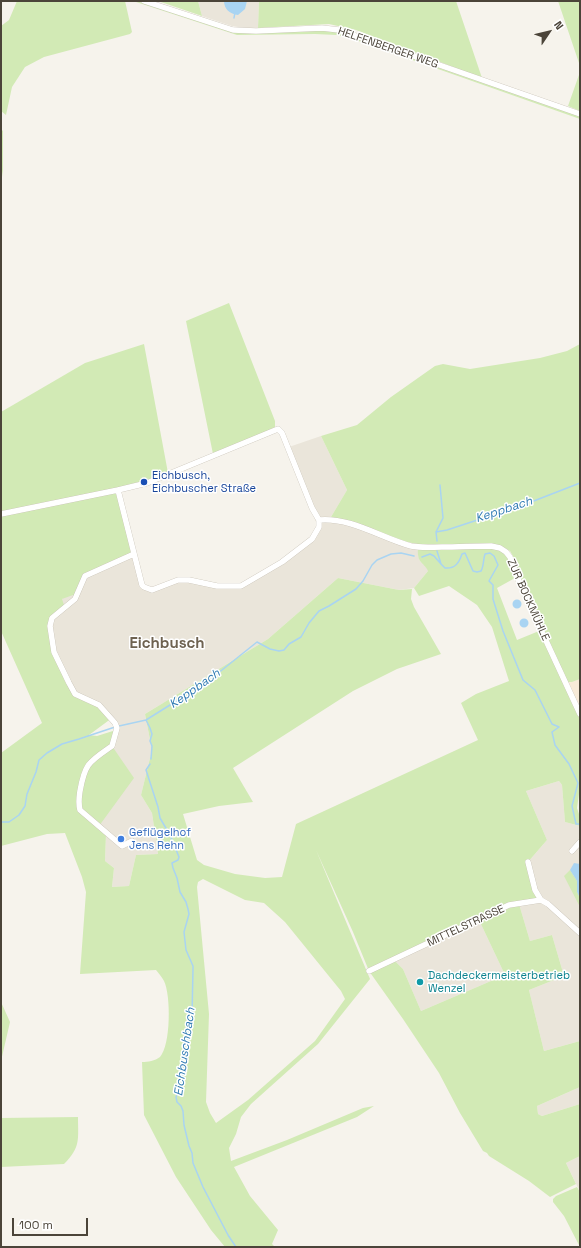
<!DOCTYPE html>
<meta charset="utf-8">
<style>
body{margin:0}
#map{position:relative;width:581px;height:1248px;overflow:hidden;background:#f6f3ec;font-family:"Space Grotesk",sans-serif}
canvas{display:block}
.frame{position:absolute;inset:0;border:2px solid #4b4439;pointer-events:none}
.north{position:absolute;left:529px;top:12px;width:40px;height:40px;-webkit-text-stroke:3px #fff;paint-order:stroke;rotate:55deg;font-size:11px;font-weight:700;line-height:16px;text-align:center;color:#4b4439}
.north::after{content:'';display:block;margin:auto;width:14px;height:18px;background:#4b4439;clip-path:polygon(50% 0,100% 100%,50% 72%,0 100%)}
.scale{position:absolute;left:12px;top:1218px;width:76px;height:18px;box-sizing:border-box;border:2px solid #4b4439;border-top:0;padding-left:5px;font-size:12px;line-height:14px;white-space:nowrap;color:#4b4439;-webkit-text-stroke:3px #fff;paint-order:stroke}
</style>
<div id="map">
<canvas width="581" height="1248"></canvas>
<div class="frame"></div>
<div class="north">N</div>
<div class="scale">100 m</div>
</div>
<script>
const c = document.querySelector('canvas').getContext('2d');
c.lineJoin = 'round';
function fillPath(path, color) {
  c.fillStyle = color;
  c.fill(path, 'evenodd');
}
function stroke(path, color, width, dash) {
  c.strokeStyle = color;
  c.lineWidth = width;
  c.lineCap = dash ? 'butt' : 'round';
  c.setLineDash(dash || []);
  c.stroke(path);
}
function drawText(font, color, halo, rows, align = 'center') {
  c.font = font + ' "Space Grotesk",sans-serif';
  c.lineWidth = 3;
  c.setLineDash([]);
  c.textBaseline = 'middle';
  c.strokeStyle = halo;
  c.fillStyle = color;
  for (const [text, x, y, turn = 0] of rows) {
    c.save();
    c.translate(x, y);
    c.rotate((+turn || 0) * Math.PI / 180);
    c.textAlign = isNaN(turn) ? turn : align;
    if (halo) c.strokeText(text, 0, 0);
    c.fillText(text, 0, 0);
    c.restore();
  }
}
const residential = new Path2D(`
 M198,1H259L258,28H244L232,26L202,16Z
 M321,436L347,490L331,517L401,541L418,544V555L420,561L428,568V571L414,588L399,590L338,578L268,639L145,714L152,750L141,795L152,813L158,854L136,855L129,886L112,887L114,868L105,861L106,834L99,826L112,746L115,723L75,694L54,652L52,618L62,599L85,576L134,554L142,585L152,590L178,580L241,586L282,562L311,537L316,529V522L286,448Z
 M559,781L562,785L565,822L580,826V1041L544,1051L529,990L564,976L552,935L530,941L519,904L528,862L547,840L526,791Z
 M479,920L505,975L421,1011L403,969L394,960Z
 M580,1087V1104L542,1116L538,1114L537,1106Z
 M580,1156V1192L566,1163Z`);
const commercial = new Path2D(`
 M580,679V707L568,682H572Z`);
const green = new Path2D(`
 M17,1H125L132,32L130,34L44,57L25,67L12,87L6,115L1,111V26L9,20Z
 M133,1H137L173,13L184,16L227,30L334,31L392,50L405,56L413,58L580,116V119L350,38L337,35L315,34L237,35Z
 M158,1H198L202,16Z
 M259,1H456L482,78L356,30L329,24L258,28Z
 M558,1H580V111L568,106L580,72L579,63Z
 M3,130V170L1,184V132Z
 M229,303L275,421V427L270,430L213,454L186,321Z
 M144,344L168,473L143,482L120,488L134,554L85,576L75,599L73,595L62,599L65,608L52,618L54,652L75,693L99,705L112,718L89,735L97,736L116,730L112,746L134,778L99,826L106,834L105,861L114,868L112,887L129,886L136,855L158,854L152,813L141,795L152,750L145,714L268,639L338,578L399,590L412,589L411,599L414,607L441,654L397,669L353,691L233,768L253,802L219,806L183,814L197,860L204,865L235,874L265,878L282,877L296,824L478,740L461,703L476,694L509,681L492,627L477,605L449,586L419,596L414,588L428,571C426,566 423,565 420,561C417,556 418,550 418,544L401,541L355,524L331,517L347,490L321,436L357,425L391,397L435,366L443,364L470,369L540,358L567,351L580,344V679L572,682H568L521,584L514,558L510,551L503,547L508,559L515,578L497,588L517,640L539,631L580,718V787L577,808L580,817V826L565,822L562,785L559,781L526,791L547,840L528,862L541,900L519,904L530,941L552,935L564,976L529,990L544,1051L580,1041V1087L537,1106L538,1114L542,1116L580,1104V1156L566,1163L576,1184L550,1197L529,1181L489,1156L487,1153L483,1151L460,1113L439,1073L403,1019L369,971L353,932L316,850L370,979L318,1044L251,1104L241,1117L236,1134L229,1148L231,1161L287,1140L363,1108L374,1106L357,1117L234,1167L250,1196L278,1230L272,1244L275,1247H225L211,1230L176,1177L144,1115L142,1062C148,1062 155,1061 160,1057C171,1045 171,995 164,981C162,977 159,974 156,970L80,974L86,892L82,877L65,833L47,834L1,846V753L42,723L1,631V412L85,363ZM203,879L245,900L264,903L285,922L341,991L345,999L315,1041L248,1100L216,1123L210,1113L206,1102L209,1014L197,887L198,882ZM479,920L505,975L421,1011L403,969L394,960Z
 M570,870L577,881V892L580,898V907L564,876Z
 M1,1002L10,1022L1,1061Z
 M78,1117C78,1139 81,1147 64,1164L1,1167V1118Z
 M577,1187L580,1192V1247L564,1216L553,1202V1199L556,1196Z`);
const water = new Path2D(`
 M224,1H247L245,9L238,15C230,14 224,9 224,1Z
 M512.5 604a4.5 4.5 0 1 1 9 0a4.5 4.5 0 1 1-9 0Z
 M519.5 623a4.5 4.5 0 1 1 9 0a4.5 4.5 0 1 1-9 0Z
 M574,863L580,864V898L577,892V881L570,870Z`);
const stream = new Path2D(`
 M234,18L235,12
 M436,532L443,518L440,485
 M437,541L436,532L447,530L526,504L580,483
 M422,557L430,554L434,556L441,564L437,551
 M441,564L445,568C455,569 459,563 462,554L465,553L473,571L477,572L481,571C484,566 483,560 485,554L490,553L494,556L498,565L489,581L493,585V599L503,631L523,680L535,690L552,724L559,727L552,732L555,745L569,764L578,783L572,806L576,824H580
 M146,720L150,728L152,734L150,741L152,746L151,759
 M119,726L146,720L178,700L183,699L182,696L184,694L217,674L257,642L270,649L279,651L284,650L289,644L301,637L309,623L319,611L329,606L356,589L363,581L372,565L377,560L391,554L401,553L414,556
 M150,764L146,770L158,807L160,818L170,835L179,857L178,860L172,863L173,868L177,878L180,892L186,902L188,909L189,914L184,932L186,950L193,966V969L192,1016L188,1039L184,1047L183,1054L182,1083L176,1097L177,1102L181,1106L183,1111L184,1125L189,1146L192,1153L193,1163L203,1187L228,1235L236,1247
 M1,822H9L19,815L25,806L27,794L36,772L39,760L47,753L62,744L79,739L115,727`);
const street = new Path2D(`
 M144,1L233,30L256,31L322,28L339,30L580,114
 M1,514L118,490L147,483L278,429L282,433L312,508L319,520V527L312,539L282,562L241,586H217L189,580H178L152,590L144,587L142,585L118,490
 M319,520C351,517 381,538 411,546C421,548 431,547 442,547C458,547 475,546 491,546L500,548L506,552L510,557L518,579L542,632L580,714
 M132,841L122,846L80,810C78,803 79,798 80,791C85,763 89,762 112,746L117,728L115,723L99,705L75,694L69,683L54,652L50,626L52,618L75,599L85,576L134,554
 M572,851L580,842
 M528,862L535,890L541,900
 M369,971L509,905L541,900L548,904L580,933`);
const markers = [
 [144,482,4,"#1a4fb4"],
 [121,839,4,"#3f7fe0"],
 [420,982,4,"#0f9aa8"]
];
const streetNames = [
 ["HELFENBERGER WEG",388,48,19],
 ["ZUR BOCKMÜHLE",528,600,66],
 ["MITTELSTRASSE",466,926,-25]
];
const transitNames = [
 ["Eichbusch,",152,476],
 ["Eichbuscher Straße",152,489]
];
const shopNames = [
 ["Geflügelhof",129,833],
 ["Jens Rehn",129,846]
];
const cultureNames = [
 ["Dachdeckermeisterbetrieb",428,976],
 ["Wenzel",428,989]
];
const waterNames = [
 ["Keppbach",504,510,-18],
 ["Keppbach",195,689,-35],
 ["Eichbuschbach",185,1052,-82]
];
const districtNames = [
 ["Eichbusch",167,644]
];
fillPath(residential, '#eae5da');
fillPath(commercial, '#f7ead8');
fillPath(green, '#d2eab5');
fillPath(water, '#a9d4f2');
stroke(stream, '#a9d4f2', 1.5);
stroke(street, '#c2bbae', 6);
stroke(street, '#fff', 5.5);
for (const [x, y, r, color] of markers) {
  const dot = new Path2D();
  dot.arc(x, y, r, 0, 2 * Math.PI);
  c.fillStyle = color;
  c.fill(dot);
  stroke(dot, '#fff', 1.5);
}
drawText('11px', '#4b4439', '#fff', streetNames);
drawText('11px', '#164399', '#fff', transitNames, 'left');
drawText('11px', '#366cbe', '#fff', shopNames, 'left');
drawText('11px', '#0d838f', '#fff', cultureNames, 'left');
drawText('italic 12px', '#2e7ab2', '#fff', waterNames);
drawText('bold 15px', '#6e6250', '#fff', districtNames);
</script>
